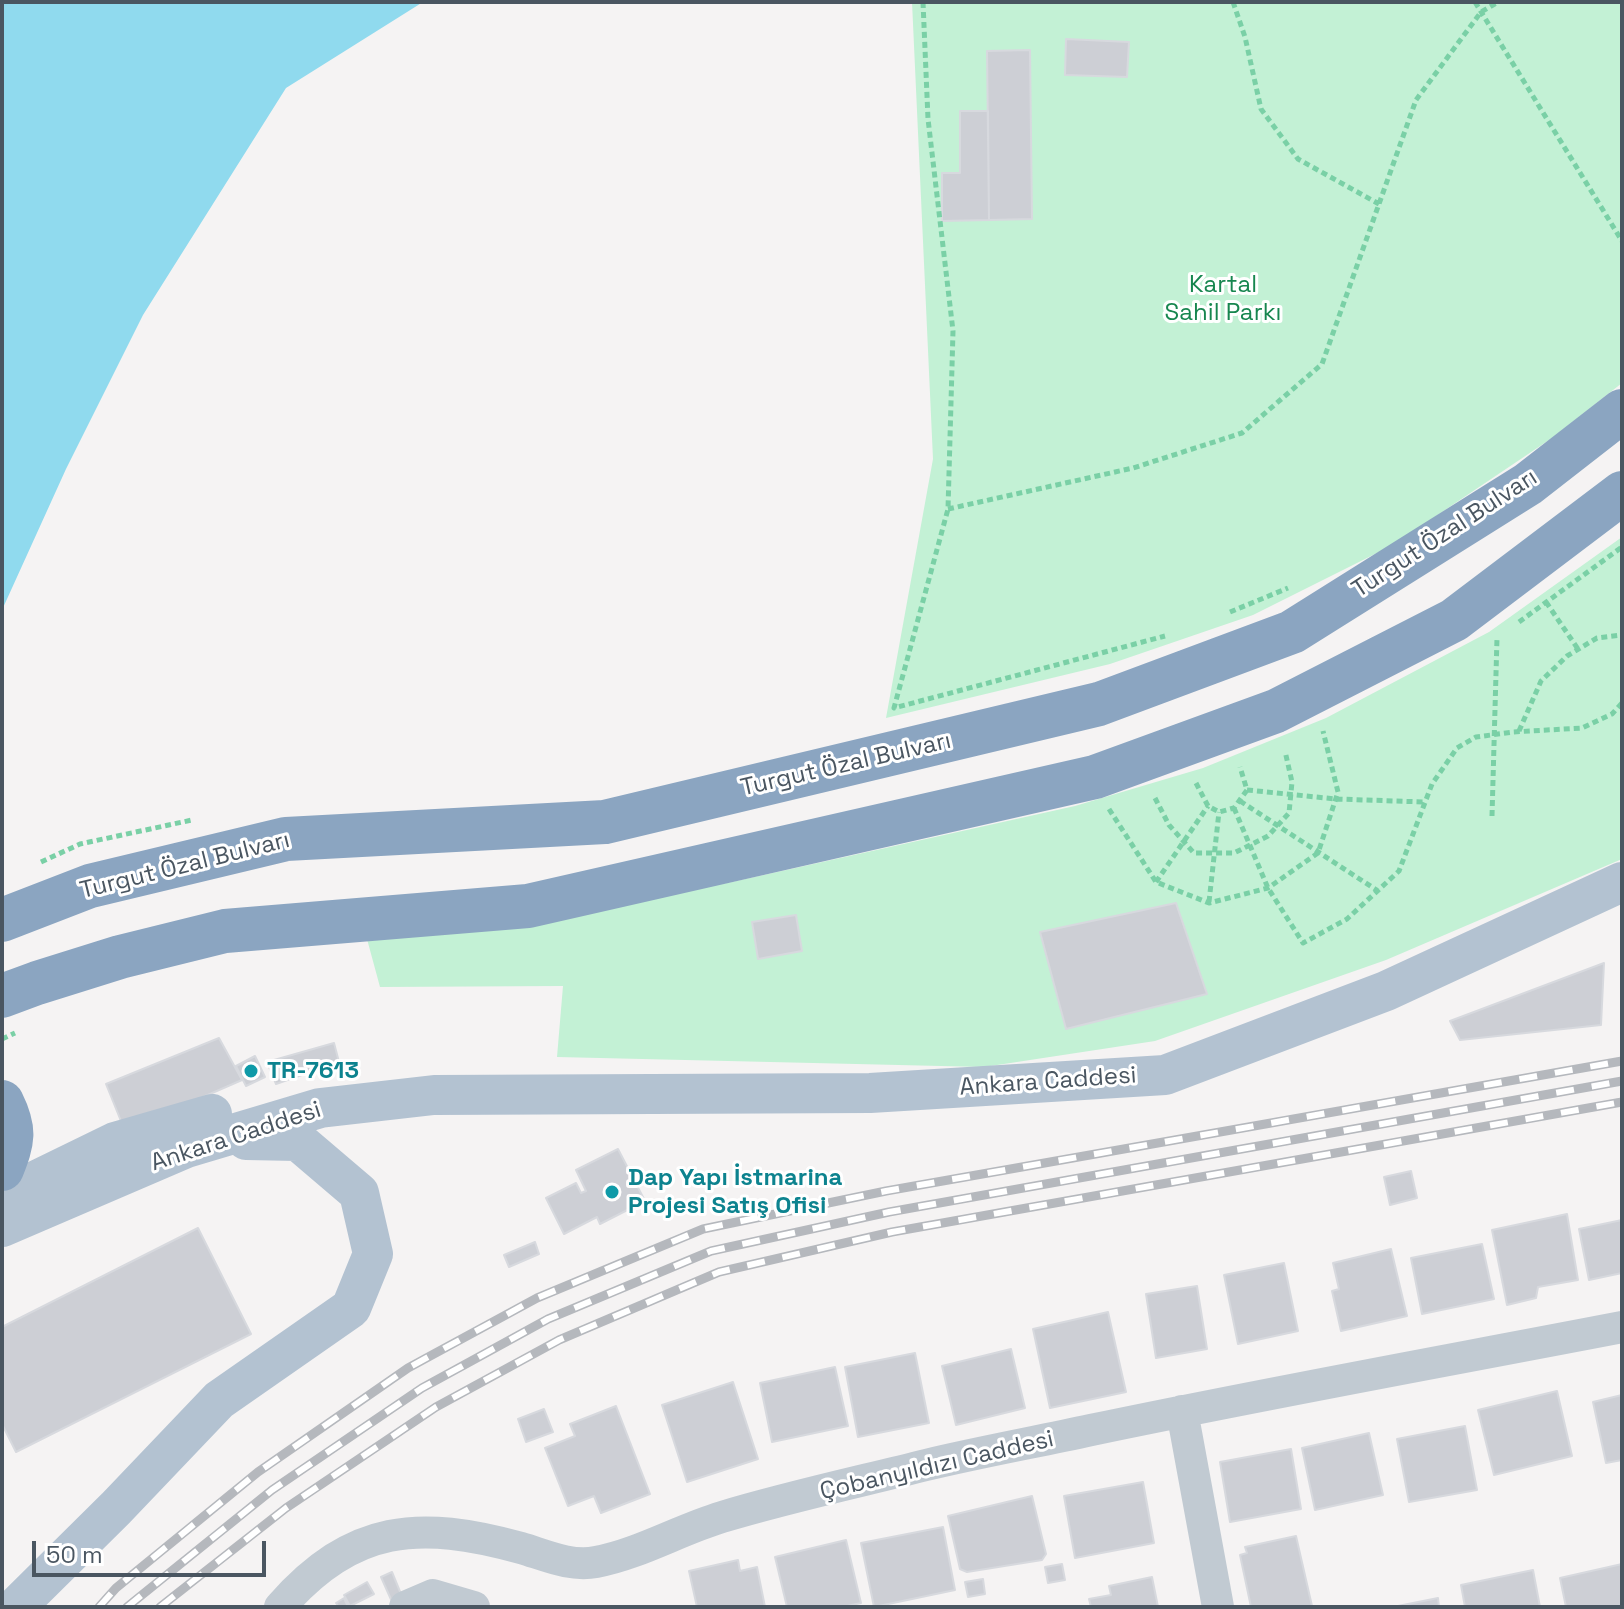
<!DOCTYPE html>
<meta charset="utf-8">
<style>
body{margin:0}
#map{position:relative;width:1624px;height:1609px;overflow:hidden;background:#f5f3f3;font-family:"Space Grotesk",sans-serif}
canvas{display:block}
.frame{position:absolute;inset:0;border:4px solid #4a5661;pointer-events:none}
.scale{position:absolute;left:32px;top:1541px;width:234px;height:36px;box-sizing:border-box;border:4px solid #4a5661;border-top:0;padding-left:10px;font-size:24px;line-height:28px;white-space:nowrap;color:#4a5661;-webkit-text-stroke:6px #fff;paint-order:stroke}
</style>
<div id="map">
<canvas width="1624" height="1609"></canvas>
<div class="frame"></div>
<div class="scale">50 m</div>
</div>
<script>
const c = document.querySelector('canvas').getContext('2d');
c.lineJoin = 'round';
function fillPath(path, color) {
  c.fillStyle = color;
  c.fill(path, 'evenodd');
}
function stroke(path, color, width, dash) {
  c.strokeStyle = color;
  c.lineWidth = width;
  c.lineCap = dash ? 'butt' : 'round';
  c.setLineDash(dash || []);
  c.stroke(path);
}
function drawText(font, color, halo, rows, align = 'center') {
  c.font = font + ' "Space Grotesk",sans-serif';
  c.lineWidth = 6;
  c.setLineDash([]);
  c.textBaseline = 'middle';
  c.strokeStyle = halo;
  c.fillStyle = color;
  for (const [text, x, y, turn = 0] of rows) {
    c.save();
    c.translate(x, y);
    c.rotate((+turn || 0) * Math.PI / 180);
    c.textAlign = isNaN(turn) ? turn : align;
    if (halo) c.strokeText(text, 0, 0);
    c.fillText(text, 0, 0);
    c.restore();
  }
}
const green = new Path2D(`
 M912,2H1622V383L1552,438L1393,545L1253,615L1110,664L886,718L933,459Z
 M1622,537V859L1386,960L1155,1041L984,1067L557,1057L563,986L380,987L364,928L514,923L732,882L1075,806L1203,768L1326,718L1489,632Z`);
const water = new Path2D(`
 M2,2H423L286,88L143,315L66,469L2,610Z`);
const building = new Path2D(`
 M1066,39L1129,42L1127,77L1065,75Z
 M1030,50L1032,219L989,220L987,51Z
 M960,111H988L989,220L942,221V173H960Z
 M1176,903L1207,994L1066,1029L1040,932Z
 M796,915L802,951L758,959L752,922Z
 M1604,963L1601,1025L1460,1040L1450,1021Z
 M219,1038L242,1080L125,1131L106,1084Z
 M334,1043L339,1062L276,1084L267,1062Z
 M255,1056L265,1077L246,1086L236,1066Z
 M618,1149L645,1201L600,1224L597,1217L564,1234L546,1198L576,1183L581,1193L586,1191L576,1170Z
 M1411,1171L1417,1198L1390,1205L1384,1177Z
 M1567,1214L1578,1280L1538,1287L1536,1298L1507,1305L1492,1230Z
 M1622,1220V1273L1589,1280L1579,1229Z
 M198,1228L251,1334L16,1452L2,1424V1327Z
 M535,1242L539,1254L509,1267L504,1255Z
 M1482,1244L1494,1299L1422,1314L1411,1258Z
 M1391,1249L1407,1316L1341,1331L1332,1291L1339,1289L1333,1263Z
 M1284,1263L1298,1331L1238,1344L1224,1275Z
 M1197,1286L1207,1349L1156,1358L1146,1294Z
 M1108,1312L1126,1392L1050,1408L1033,1329Z
 M1011,1349L1025,1408L956,1425L942,1366Z
 M915,1353L929,1423L858,1437L845,1367Z
 M835,1367L848,1426L772,1442L760,1383Z
 M733,1382L758,1459L687,1482L662,1405Z
 M1557,1391L1572,1456L1494,1475L1478,1410Z
 M1622,1395V1460L1606,1463L1593,1402Z
 M616,1406L650,1494L601,1513L594,1496L568,1506L545,1448L575,1436L570,1424Z
 M544,1409L553,1432L526,1442L518,1419Z
 M1465,1426L1477,1490L1409,1502L1397,1439Z
 M1369,1433L1383,1495L1315,1510L1302,1448Z
 M1291,1449L1301,1509L1230,1522L1220,1462Z
 M1143,1482L1154,1543L1075,1558L1064,1496Z
 M1032,1496L1046,1554L1042,1560L967,1572L960,1569L948,1516Z
 M943,1527L955,1590L874,1607L861,1543Z
 M1296,1536L1312,1606L1251,1607L1240,1555L1247,1553L1245,1547Z
 M846,1540L861,1603L843,1607H787L775,1557Z
 M738,1560L740,1571L757,1567L765,1607H697L689,1571Z
 M1062,1564L1065,1580L1048,1583L1045,1567Z
 M1622,1564V1607H1566L1560,1578Z
 M1533,1570L1540,1607H1465L1461,1585Z
 M392,1572L403,1599L393,1604L381,1577Z
 M1152,1577L1158,1607H1091L1089,1599L1111,1595L1109,1586Z
 M983,1579L985,1594L968,1597L965,1582Z
 M367,1582L374,1594L350,1606L344,1595Z
 M344,1598L348,1607H339L336,1603Z
 M1438,1598L1439,1607H1393Z`);
const path = new Path2D(`
 M923,2L928,119L953,331L948,509L894,708L1165,636
 M1233,2L1245,37L1261,109L1298,159L1379,204
 M1475,2L1622,241
 M948,509L1133,468L1242,433L1322,364L1416,100L1481,12L1498,2
 M1546,602L1578,649
 M1230,612L1288,588
 M1519,622L1622,547
 M1519,731L1541,681L1567,656L1597,638L1622,635
 M1196,783L1208,806L1219,812L1234,808L1247,790L1240,767
 M1247,790L1336,799L1425,802
 M1155,798L1169,825L1194,853H1234L1268,836L1289,813L1292,782L1285,751
 M1240,801L1378,891
 M1234,808L1268,888L1303,943L1347,919L1399,871L1432,784L1457,748L1476,737L1513,732L1582,728L1612,714L1622,703
 M1109,809L1156,882L1209,903L1268,888L1318,853L1338,792L1323,731
 M1492,816L1497,638
 M41,862L80,844L192,820
 M1156,882L1208,806
 M1209,902L1219,812
 M2,1039L15,1033`);
const minor = new Path2D(`
 M1182,1411L1218,1607
 M280,1607C353,1524 419,1520 521,1548C545,1555 570,1567 596,1562C639,1554 679,1530 722,1517C788,1497 858,1482 926,1465C980,1452 1036,1442 1091,1430C1267,1393 1445,1361 1622,1327
 M405,1607L433,1595L474,1607`);
const major = new Path2D(`
 M2,1197L115,1142L212,1114
 M2,1227L186,1148L320,1108L434,1095L870,1093L1165,1075L1386,991L1622,882
 M16,1607L116,1508L219,1400L351,1308L373,1254L359,1193L298,1141L246,1140`);
const highway = new Path2D(`
 M2,920L90,886L286,839L605,822L1099,704L1292,632L1528,484L1622,411
 M2,996L37,983L120,957L225,931L528,906L1095,777L1276,711L1454,620L1622,493
 M2,1102C16,1130 13,1141 2,1169`);
const rail = new Path2D(`
 M99,1607L116,1588L258,1472L408,1368L537,1298L703,1229L886,1191L1622,1061
 M127,1607L272,1490L422,1388L548,1319L711,1251L889,1212L1622,1081
 M160,1607L286,1508L436,1407L559,1340L719,1272L892,1232L1622,1102`);
const markers = [
 [251,1071,8,"#0f9aa8"],
 [612,1192,8,"#0f9aa8"]
];
const parkNames = [
 ["Kartal",1223,285],
 ["Sahil Parkı",1223,313]
];
const streetNames = [
 ["Turgut Özal Bulvarı",1445,534,-33],
 ["Turgut Özal Bulvarı",846,765,-13],
 ["Turgut Özal Bulvarı",185,866,-14],
 ["Ankara Caddesi",1048,1082,-4],
 ["Ankara Caddesi",236,1137,-18],
 ["Çobanyıldızı Caddesi",937,1466,-13]
];
const cultureNames = [
 ["TR-7613",267,1071],
 ["Dap Yapı İstmarina",628,1178],
 ["Projesi Satış Ofisi",628,1206]
];
fillPath(green, '#c3f1d5');
fillPath(water, '#90daee');
fillPath(building, '#cdcfd5');
stroke(building, '#d7d9de', 2);
stroke(path, '#7ad0a6', 5, [6, 4]);
stroke(minor, '#c1cad2', 32);
stroke(major, '#b3c2d1', 40);
stroke(highway, '#8ba5c1', 44);
stroke(rail, '#b5b8bd', 9);
stroke(rail, '#fff', 6, [18]);
for (const [x, y, r, color] of markers) {
  const dot = new Path2D();
  dot.arc(x, y, r, 0, 2 * Math.PI);
  c.fillStyle = color;
  c.fill(dot);
  stroke(dot, '#fff', 3);
}
drawText('24px', '#17864f', '#fff', parkNames);
drawText('24px', '#4a5661', '#fff', streetNames);
drawText('bold 24px', '#0d838f', '#fff', cultureNames, 'left');
</script>
